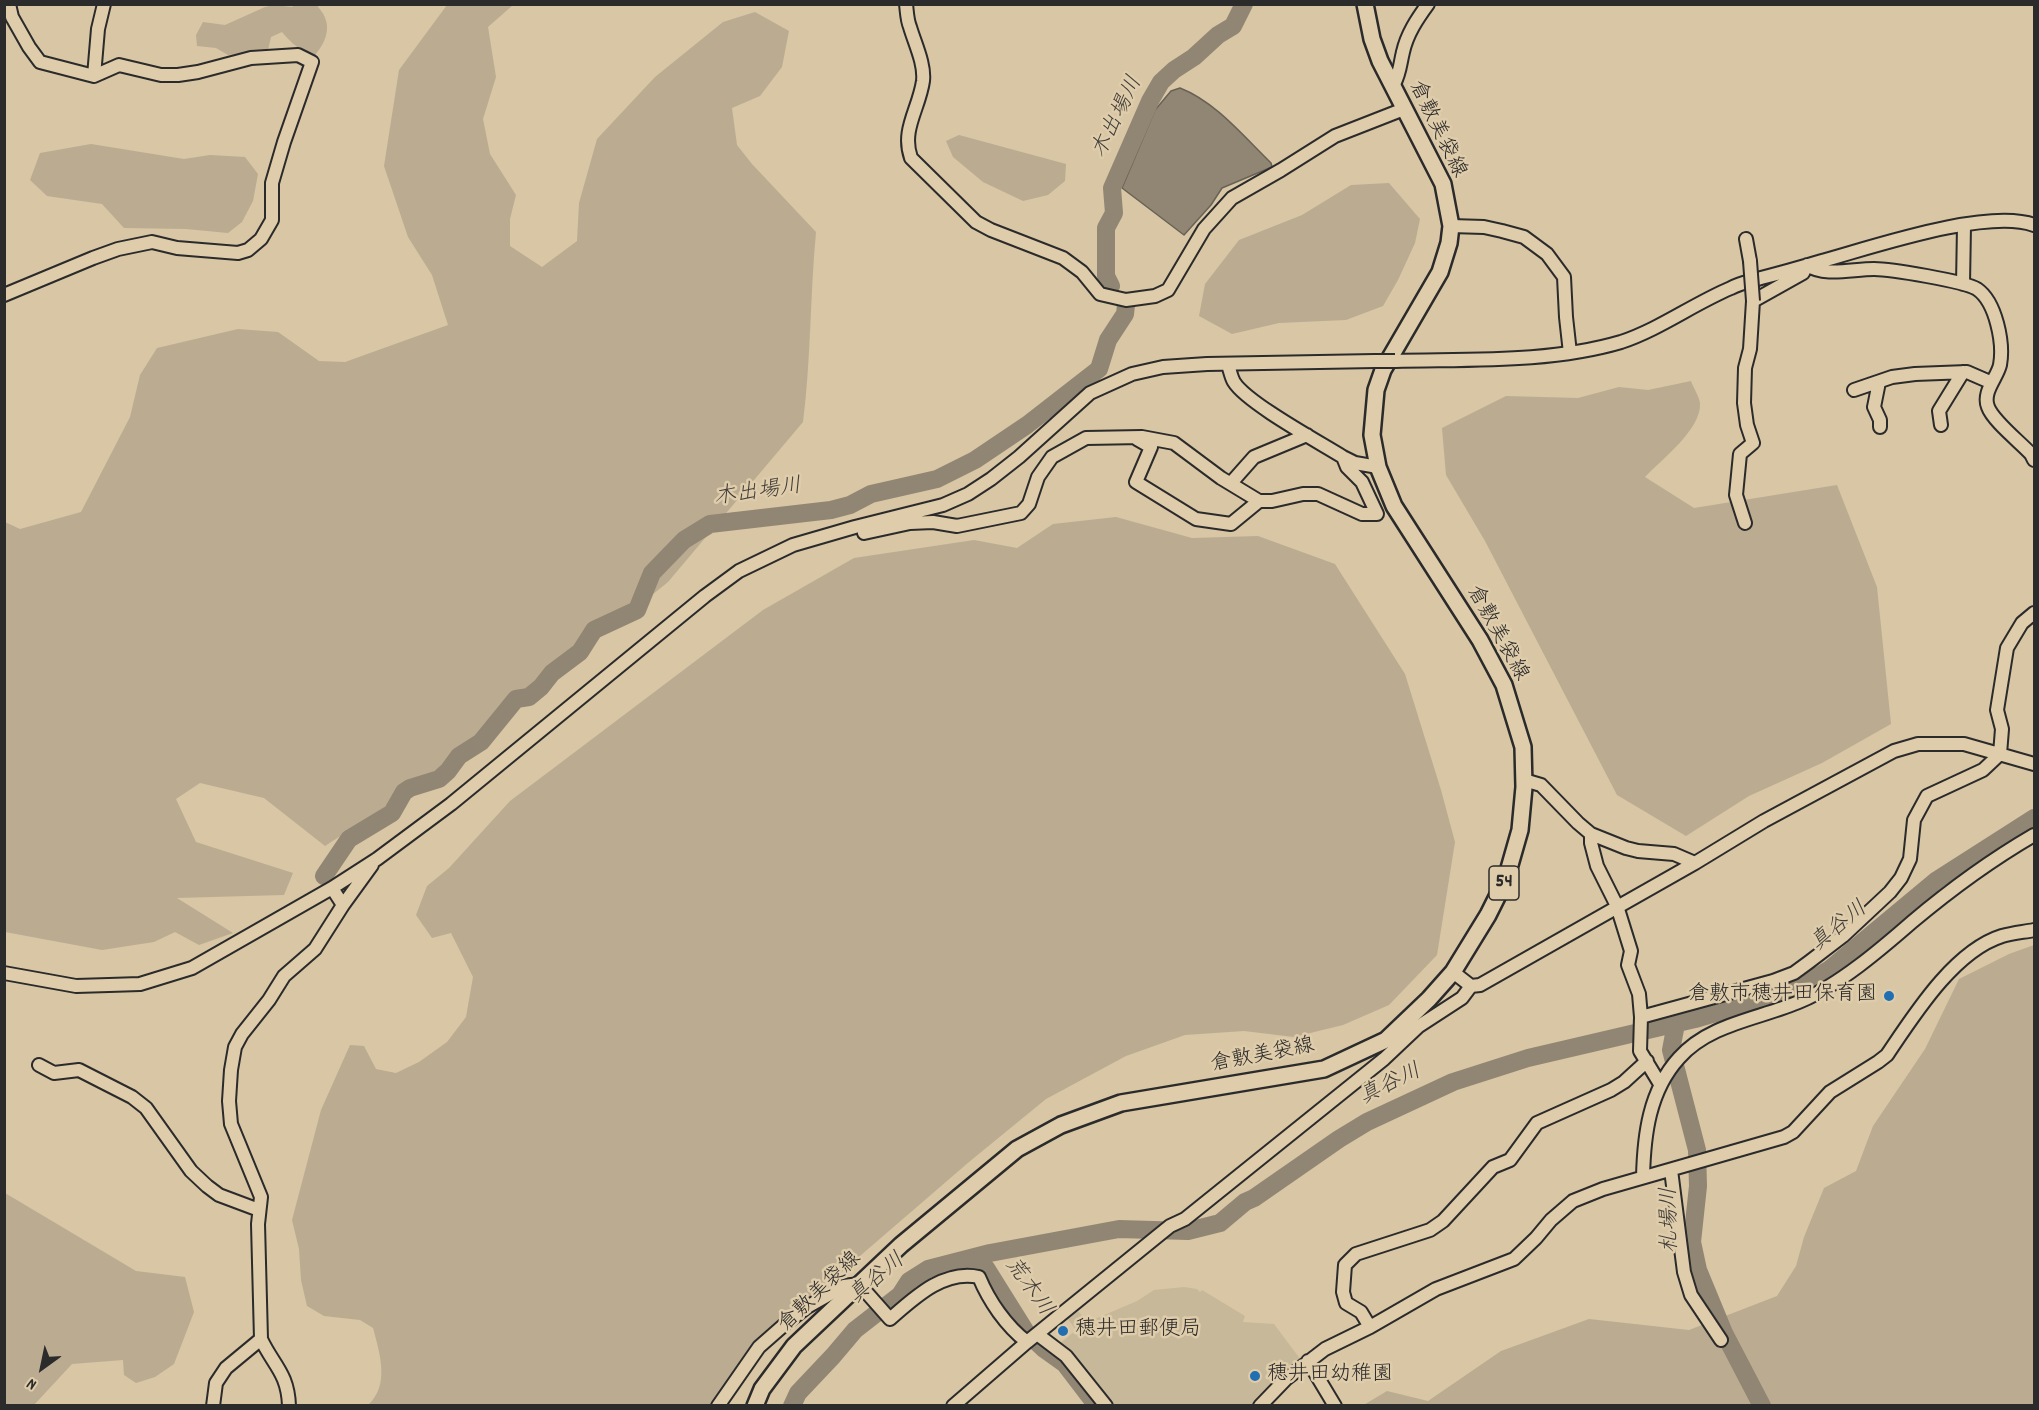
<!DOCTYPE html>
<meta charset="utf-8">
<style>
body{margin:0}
#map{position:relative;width:2039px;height:1410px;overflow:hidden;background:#d8c6a5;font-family:Dekko,sans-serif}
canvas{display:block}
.frame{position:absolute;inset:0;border:6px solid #2b2b2b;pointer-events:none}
.north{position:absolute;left:12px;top:1338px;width:60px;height:60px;-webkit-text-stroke:4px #dfccaa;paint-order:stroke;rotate:213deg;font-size:16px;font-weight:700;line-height:24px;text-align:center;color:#2b2b2b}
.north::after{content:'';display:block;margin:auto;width:21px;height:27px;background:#2b2b2b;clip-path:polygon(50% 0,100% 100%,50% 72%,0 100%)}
</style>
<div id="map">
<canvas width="2039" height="1410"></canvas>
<div class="frame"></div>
<div class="north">N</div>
</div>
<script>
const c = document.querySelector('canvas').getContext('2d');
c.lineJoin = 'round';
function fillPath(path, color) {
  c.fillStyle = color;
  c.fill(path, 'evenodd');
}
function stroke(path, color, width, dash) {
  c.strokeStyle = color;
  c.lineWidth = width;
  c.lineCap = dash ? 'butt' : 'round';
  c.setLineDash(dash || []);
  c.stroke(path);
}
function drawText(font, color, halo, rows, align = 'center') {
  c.font = font + ' Dekko,"Klee One",sans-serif';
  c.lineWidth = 5;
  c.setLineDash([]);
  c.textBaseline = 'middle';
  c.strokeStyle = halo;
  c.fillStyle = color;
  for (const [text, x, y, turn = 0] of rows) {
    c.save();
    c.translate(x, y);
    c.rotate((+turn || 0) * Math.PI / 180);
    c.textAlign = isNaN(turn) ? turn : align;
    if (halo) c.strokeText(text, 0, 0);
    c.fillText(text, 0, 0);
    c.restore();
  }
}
const built = new Path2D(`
 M1184,1287L1197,1289L1200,1292L1202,1290L1245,1316L1243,1322L1274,1324L1301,1360L1266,1392L1255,1405H1112L1087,1371L1074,1357L1058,1345L1076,1330L1067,1318L1078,1311L1088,1322L1137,1301L1154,1290Z`);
const green = new Path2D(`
 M274,5L292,7L294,5H317C319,9 324,13 325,18C331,31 323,46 315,55C300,51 292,44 282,32L271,37L268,50L228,55L216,48L197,46L196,35L203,22L225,25L265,7Z
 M447,5H513L488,27L496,77L483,119L490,154L516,195L510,219V246L542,267L577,241L579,203L597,139L655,77L723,22L755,12L789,31L782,67L760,96L732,108L737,145L752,164L816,232C810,295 811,359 803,422L668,582L411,790L325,846L264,798L200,783L176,799L196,842L293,873L284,895L177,898L233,933L199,945L175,932L154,942L102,950L5,932V522L20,529L81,512L130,417L140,375L157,348L238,329L278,332L319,361L345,362L448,325L432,275L408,237L384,166L399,70Z
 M959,135L1066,164L1065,181L1048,195L1023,201L983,182L953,157L946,141Z
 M91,144L184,159L210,155L245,157L258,174L253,201L242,222L228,233L186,229L124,228L102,204L47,196L30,180L40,153Z
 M1389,183L1420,219L1415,243L1398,280L1383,306L1346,320L1279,323L1232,334L1199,316L1205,284L1239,240L1302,215L1351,185Z
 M1691,381C1693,387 1699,396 1700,403C1702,429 1661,460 1645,477L1694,508L1837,485L1877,587L1891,724L1822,763L1749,796L1686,836L1617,795L1485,541L1446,475L1442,428L1506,396L1578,398L1619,387L1648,390Z
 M1116,517L1192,538L1258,536L1335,564L1405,674L1441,790L1455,842L1437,955L1389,1005L1343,1025L1294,1037L1244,1031L1185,1035L1126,1056L1046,1099L969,1162L817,1293L775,1325L719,1405H368C390,1385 380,1354 373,1328L360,1320L324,1316L307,1306L301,1280L299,1249L292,1220L321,1110L350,1045L364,1046L376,1069L396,1073L419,1062L447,1042L466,1017L473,977L451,933L432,938L416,915L427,886L449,868L510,801L763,610L854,558L974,540L1017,548L1053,524Z
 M2034,945V1405L1362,1406L1387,1391L1428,1401L1501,1351L1589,1319L1689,1330L1777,1296L1796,1266L1804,1237L1824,1188L1856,1171L1873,1126L1925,1049L1959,979L2009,954Z
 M5,1193L136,1271L185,1277L194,1312L174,1364L155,1377L136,1383L124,1375L123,1360L72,1364L34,1405H5Z`);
const water = new Path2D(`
 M1180,88C1216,102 1244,137 1271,163L1272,167L1222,188L1211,205L1184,235L1122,188L1155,110L1171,91Z`);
const river = new Path2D(`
 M1111,286L1106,276V228L1114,213L1112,188L1150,101L1161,82L1174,70L1194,57L1218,35L1233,26L1244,4
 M324,876L349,839L392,813L404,792L410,788L439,779L448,771L459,756L481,742L516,699L529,697L541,687L552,673L580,652L594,630L637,610L652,573L684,540L710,524L831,510L850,505L871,494L937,479L975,460L1027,425L1099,369L1108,340L1125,314L1126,305
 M1676,1024L1671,1050L1697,1150L1698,1186L1692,1242L1698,1270L1724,1333L1762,1406
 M961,1261H968L986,1268L1026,1332L1044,1349L1065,1364L1097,1406
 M792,1406L798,1393L833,1356L855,1330L900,1295L909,1281L928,1269L990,1253L1119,1229L1188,1231L1220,1223L1245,1202L1254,1198L1339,1139L1367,1122L1453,1082L1528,1058L1695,1019L1783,993L1808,982L1830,969L1937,880L2034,818`);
const minor = new Path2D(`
 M906,4C907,12 907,20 910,27C915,44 925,64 923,81C919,109 901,130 911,158L976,222L991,230L1063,258L1082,272L1100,294L1126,300L1155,296L1168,290L1204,229L1232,198L1281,170L1335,136L1404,109
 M94,76L98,29L104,4
 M1390,83L1394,84C1400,73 1400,64 1403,52C1407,34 1417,19 1428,4
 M1451,226L1484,227L1502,231L1524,237L1547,254L1564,277L1566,317L1570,353
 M1746,239L1750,261
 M1963,284L1964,226
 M4,295L93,258L118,249L152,242L177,248L238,253L248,250L261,239L272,220V183L284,142L312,62L298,55L251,58L198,72L178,75H161L119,65L94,76L40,62L29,47L12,17L9,4
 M1395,361C1468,359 1550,363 1621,342C1660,329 1693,304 1731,288C1740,283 1751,281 1761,278C1781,273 1802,267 1822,261C1873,247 1987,208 2034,225
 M1228,365C1230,370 1231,377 1234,382C1247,403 1319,442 1343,457L1355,463L1378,467
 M1879,382L1874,407L1880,420V427
 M1854,390L1892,377L1915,374L1967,372L1990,382
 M1941,425L1939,411L1963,372
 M1137,439L1151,447L1136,482L1196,519L1231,524L1259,501
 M1231,483L1254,457L1307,435
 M1745,523L1736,495L1740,454L1753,443L1747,425L1744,403L1745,368L1750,349L1753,301L1803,273L1807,265C1825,277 1852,269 1874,269C1890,269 1964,281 1977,289C1996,302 2004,343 2000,365C1997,378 1982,392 1988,407C1993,421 2020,442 2031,454L2034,460
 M864,533L910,523L933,522L957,526L1021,513L1029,504L1038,477L1052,457L1086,438L1142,437L1174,443L1221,478L1259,501H1272L1303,494H1318L1362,514H1377L1362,482L1347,467L1343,457
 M1524,780L1541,785L1578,823L1591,834L1626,848L1638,851L1674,854L1695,863
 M1591,834V843L1597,866L1617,906L1631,951L1628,965L1639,994L1641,1017L1640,1051L1660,1084
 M343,905L372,865
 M1453,972L1471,986L1480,985L1695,863L1764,821L1894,751L1918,744H1964L2034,764
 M4,973L76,986L109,985L140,984L192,968L332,888L377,859L451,804L705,596L739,571L793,545L855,527L943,505L968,494L991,479L1019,457L1090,393L1132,374L1163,367L1207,364L1375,361
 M1641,1017L1773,981L1794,973L1809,962L1843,936L1890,892L1901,878L1910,859L1914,820L1927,796L1983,770L2000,754L2002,729L1997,710L2007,648L2022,623L2034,613
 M39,1065L54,1073L79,1070L132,1097L146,1108L191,1171L207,1186L219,1195L259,1210
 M1671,1170L1684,1272L1691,1295L1721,1340
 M1643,1177C1644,1135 1649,1091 1679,1058C1710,1023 1760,1019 1801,1001C1839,985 1881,949 1912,922C1950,890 1991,860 2034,835
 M1370,1327L1361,1312L1346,1303L1343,1292L1345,1265L1356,1254L1430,1230L1443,1221L1493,1167L1510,1160L1537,1123L1611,1090L1624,1082L1647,1061
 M1037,1334L1066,1356L1106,1406
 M1308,1361L1335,1406
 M213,1406L216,1383L226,1368L261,1339
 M289,1406C288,1373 273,1365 261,1339L258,1224L261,1197L231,1124L229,1101L231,1070L235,1047L242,1034L269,1000L284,976L315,949L343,905L332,888
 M718,1406L759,1347L784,1325L807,1307L844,1286L859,1284L890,1319C914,1298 944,1269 979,1277C989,1301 1006,1326 1027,1342
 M953,1406L1027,1342L1170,1226L1185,1219L1384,1059L1419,1026L1462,998L1471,986
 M1260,1406L1286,1379L1325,1349L1370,1327L1436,1289L1514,1259L1536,1238L1551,1220L1573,1201L1603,1189L1784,1137L1793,1132L1830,1092L1878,1062L1887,1055C1914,1015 1954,951 2002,936C2013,933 2024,932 2034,930`);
const major = new Path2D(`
 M755,1406L762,1389L794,1346L901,1245L1017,1149L1061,1125L1121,1103L1324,1069L1386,1040L1429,999L1453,972L1488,915L1506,879L1520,830L1524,787L1523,747L1504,685L1480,640L1394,506L1378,467L1372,435L1376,390L1383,370L1440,272L1449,243L1451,226L1443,184L1380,61L1372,39L1365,4`);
const minorBridge = new Path2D(`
 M1750,261L1753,301
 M1375,361H1395`);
const markers = [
 [1889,996,6,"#1f6fb2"],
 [1063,1331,6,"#1f6fb2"],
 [1255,1376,6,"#1f6fb2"]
];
const shields = [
 [1504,883,30]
];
const shieldNames = [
 ["54",1504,883]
];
const streetNames = [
 ["倉敷美袋線",1436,130,64],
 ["倉敷美袋線",1496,634,61],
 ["倉敷美袋線",1263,1057,-11],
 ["倉敷美袋線",821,1293,-44]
];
const poiNames = [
 ["倉敷市穂井田保育園",1877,996,"right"],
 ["穂井田郵便局",1075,1331],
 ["穂井田幼稚園",1267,1376]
];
const waterNames = [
 ["木出場川",1119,118,-64],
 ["木出場川",758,494,-8],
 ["真谷川",1840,928,-39],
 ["真谷川",1391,1086,-26],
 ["札場川",1672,1220,-91],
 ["真谷川",878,1280,-40],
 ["荒木川",1027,1288,54]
];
fillPath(built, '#c8b89a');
fillPath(green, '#bbac91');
fillPath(water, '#918673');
stroke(water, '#686256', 1.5);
stroke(river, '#918673', 18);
stroke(minor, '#2b2b2b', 16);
stroke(major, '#2b2b2b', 20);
stroke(minor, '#dfccaa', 12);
stroke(major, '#dfccaa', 15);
stroke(minorBridge, '#2b2b2b', 16, []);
stroke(minorBridge, '#dfccaa', 12);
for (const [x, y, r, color] of markers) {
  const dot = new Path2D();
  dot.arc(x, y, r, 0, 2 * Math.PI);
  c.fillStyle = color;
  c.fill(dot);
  stroke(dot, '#dfccaa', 2);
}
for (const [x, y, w] of shields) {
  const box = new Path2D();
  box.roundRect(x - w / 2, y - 17, w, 34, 4.5);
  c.fillStyle = '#dfccaa';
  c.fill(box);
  stroke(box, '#2b2b2b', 1.5);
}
drawText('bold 20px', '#2b2b2b', null, shieldNames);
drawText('21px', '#2b2b2b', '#dfccaa', streetNames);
drawText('21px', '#2b2b2b', '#dfccaa', poiNames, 'left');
drawText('italic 22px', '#3f3d39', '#dfccaa', waterNames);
</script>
